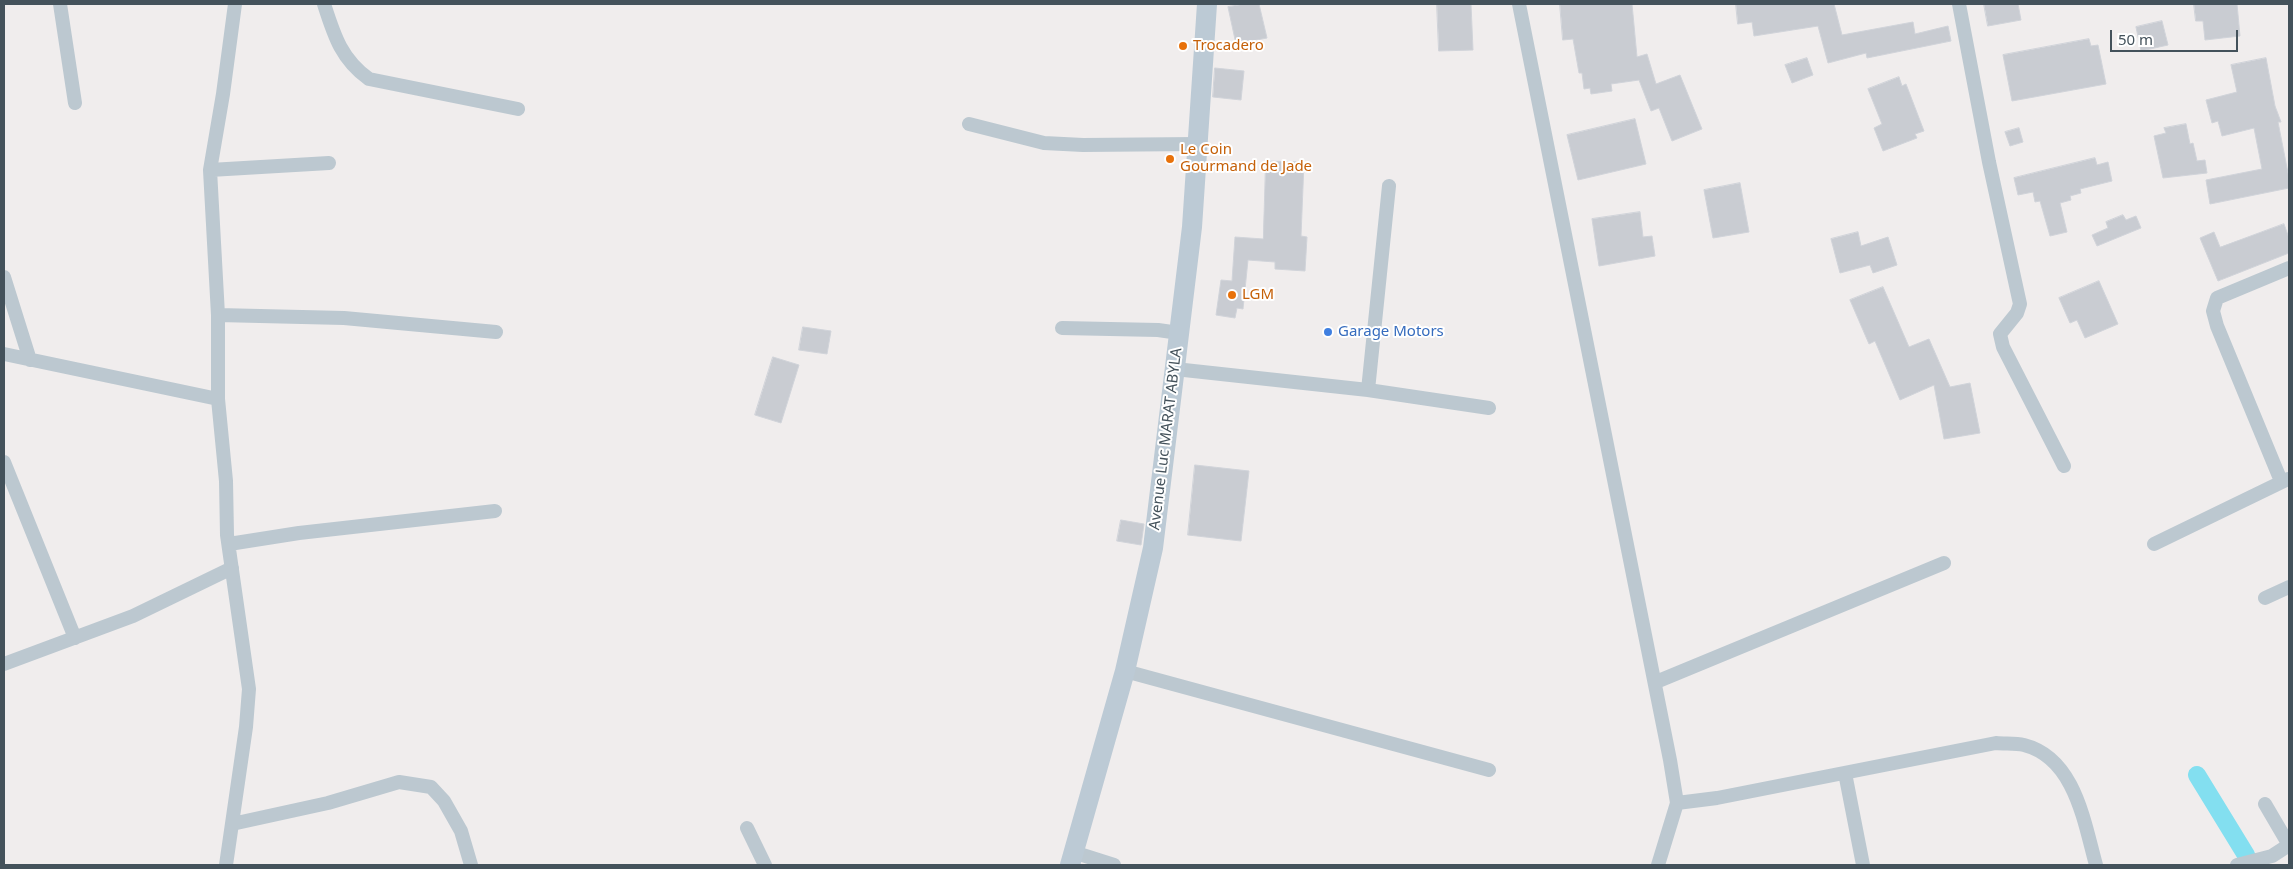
<!DOCTYPE html>
<style>
body{margin:0}
#map{position:relative;width:2293px;height:869px;overflow:hidden;background:#f0eded;font-family:"Noto Sans",sans-serif}
canvas{display:block}
.frame{position:absolute;inset:0;border:5px solid #44525b;pointer-events:none}
.scale{position:absolute;left:2110px;top:30px;width:128px;height:22px;box-sizing:border-box;border:2px solid #44525b;border-top:0;padding-left:6px;font-size:15px;line-height:18px;white-space:nowrap;color:#44525b;-webkit-text-stroke:4px #fff;paint-order:stroke}
</style>
<div id="map">
<canvas width="2293" height="869"></canvas>
<div class="frame"></div>
<div class="scale">50 m</div>
</div>
<script>
const c = document.querySelector('canvas').getContext('2d');
c.lineJoin = 'round';
function stroke(path, color, width, dash) {
  c.strokeStyle = color;
  c.lineWidth = width;
  c.lineCap = dash ? 'butt' : 'round';
  c.setLineDash(dash || []);
  c.stroke(path);
}
function fillPath(path, color) {
  c.fillStyle = color;
  c.fill(path, 'evenodd');
}
function drawText(font, color, halo, rows, align = 'center') {
  c.font = font + ' "Noto Sans",sans-serif';
  c.lineWidth = 4;
  c.setLineDash([]);
  c.textBaseline = 'middle';
  c.strokeStyle = halo;
  c.fillStyle = color;
  for (const [text, x, y, turn = 0] of rows) {
    c.save();
    c.translate(x, y);
    c.rotate((+turn || 0) * Math.PI / 180);
    c.textAlign = isNaN(turn) ? turn : align;
    if (halo) c.strokeText(text, 0, 0);
    c.fillText(text, 0, 0);
    c.restore();
  }
}
const canal = new Path2D(`
 M2197,775L2246,855L2250,865`);
const building = new Path2D(`
 M1245,4H1259L1267,38L1236,44L1228,7Z
 M1437,4H1471L1473,50L1439,51Z
 M1560,4H1632L1637,57L1647,54L1656,84L1680,75L1702,129L1672,141L1659,108L1651,111L1639,80L1611,84L1612,91L1591,94L1590,88L1584,89L1582,73H1579L1573,39L1563,40Z
 M1736,4H1834L1842,35L1913,22L1915,34L1948,26L1951,41L1867,58L1866,53L1828,63L1818,26L1754,36L1752,22L1738,24Z
 M1984,4H2018L2021,20L1988,26Z
 M2194,4H2237L2240,36L2205,40L2203,21H2196Z
 M2162,21L2168,45L2141,51L2136,27Z
 M2089,39L2091,46L2098,45L2106,84L2012,101L2003,55Z
 M1807,58L1813,75L1792,83L1785,65Z
 M2266,58L2275,106L2281,122H2278L2289,178V188L2210,204L2206,180L2262,169L2254,128L2222,136L2218,121L2212,123L2206,100L2237,92L2231,65Z
 M1215,68L1244,71L1241,100L1213,97Z
 M1899,77L1902,86L1906,84L1924,131L1915,134L1917,138L1883,151L1874,128L1882,124L1868,89Z
 M1635,119L1646,164L1578,180L1567,135Z
 M2186,124L2190,144L2193,143L2197,161L2205,160L2207,173L2163,178L2154,136L2166,133L2164,128Z
 M2019,128L2023,142L2010,146L2005,132Z
 M2095,158L2097,165L2108,162L2112,181L2080,189L2081,193L2070,196L2071,200L2060,203L2067,232L2050,236L2040,201L2035,202L2033,192L2018,195L2014,178Z
 M1266,161L1304,162L1301,236L1307,237L1305,271L1275,269V262L1248,260L1243,309L1237,308L1235,318L1216,315L1221,280L1232,281L1235,237L1263,239Z
 M1740,183L1749,232L1713,238L1704,190Z
 M1640,212L1643,237L1652,236L1655,256L1599,266L1592,219Z
 M2123,215L2126,220L2136,216L2141,228L2097,246L2092,235L2108,228L2106,222Z
 M2284,224L2289,238V253L2218,281L2200,238L2214,232L2220,247Z
 M1858,232L1861,246L1888,237L1897,265L1873,273L1870,265L1840,273L1831,239Z
 M2099,281L2118,324L2085,338L2077,320L2070,323L2059,298Z
 M1883,287L1909,347L1929,339L1950,387L1970,383L1980,433L1944,439L1934,385L1900,400L1875,341L1869,344L1850,300Z
 M803,327L831,331L827,354L799,350Z
 M773,357L799,365L781,423L755,415Z
 M1195,465L1249,471L1241,541L1188,535Z
 M1121,520L1144,524L1141,545L1117,541Z`);
const street = new Path2D(`
 M60,4L75,103
 M324,4C334,35 341,59 369,79L518,109
 M1519,4L1670,760L1677,803L1658,865
 M1959,4L1989,162L2020,304L2017,313L2000,334L2003,347L2064,466
 M969,124L1044,143L1083,145L1197,144
 M210,170L329,163
 M4,277L30,360
 M218,315L344,318L496,332
 M1062,328L1158,330L1179,333
 M4,354L218,399
 M1175,369L1368,390L1489,408
 M1368,390L1389,186
 M4,462L75,638
 M2281,481L2217,326L2213,311L2217,298L2289,268
 M229,544L299,533L495,511
 M2154,544L2288,479
 M2265,598L2289,587
 M4,664L133,616L232,568
 M1125,671L1489,770
 M1656,682L1944,563
 M1845,773L1863,865
 M1677,803L1717,798L1996,743C2005,744 2015,743 2024,745C2075,758 2084,822 2096,865
 M2265,804L2289,845
 M232,824L328,803L399,782L431,787L444,801L461,831L471,865
 M747,828L765,865
 M1073,852L1114,865
 M226,865L246,727L249,689L227,535L226,481L218,399V315L210,170L223,94L235,4
 M2237,865L2272,856L2289,845`);
const secondary = new Path2D(`
 M1070,865L1125,671L1153,548L1192,227L1207,4`);
const markers = [
 [1183,46,5,"#e8710a"],
 [1170,159,5,"#e8710a"],
 [1232,295,5,"#e8710a"],
 [1328,332,5,"#3f7fe0"]
];
const foodNames = [
 ["Trocadero",1193,46],
 ["Le Coin",1180,150],
 ["Gourmand de Jade",1180,167],
 ["LGM",1242,295]
];
const shopNames = [
 ["Garage Motors",1338,332]
];
const streetNames = [
 ["Avenue Luc MARAT ABYLA",1166,439,-83]
];
stroke(canal, '#83dff0', 18);
fillPath(building, '#c9ccd2');
stroke(building, '#d0d3d9', 1);
stroke(street, '#bcc8d0', 14);
stroke(secondary, '#bccad5', 20);
for (const [x, y, r, color] of markers) {
  const dot = new Path2D();
  dot.arc(x, y, r, 0, 2 * Math.PI);
  c.fillStyle = color;
  c.fill(dot);
  stroke(dot, '#fff', 2);
}
drawText('15px', '#c56008', '#fff', foodNames, 'left');
drawText('15px', '#366cbe', '#fff', shopNames, 'left');
drawText('15px', '#44525b', '#fff', streetNames);
</script>
